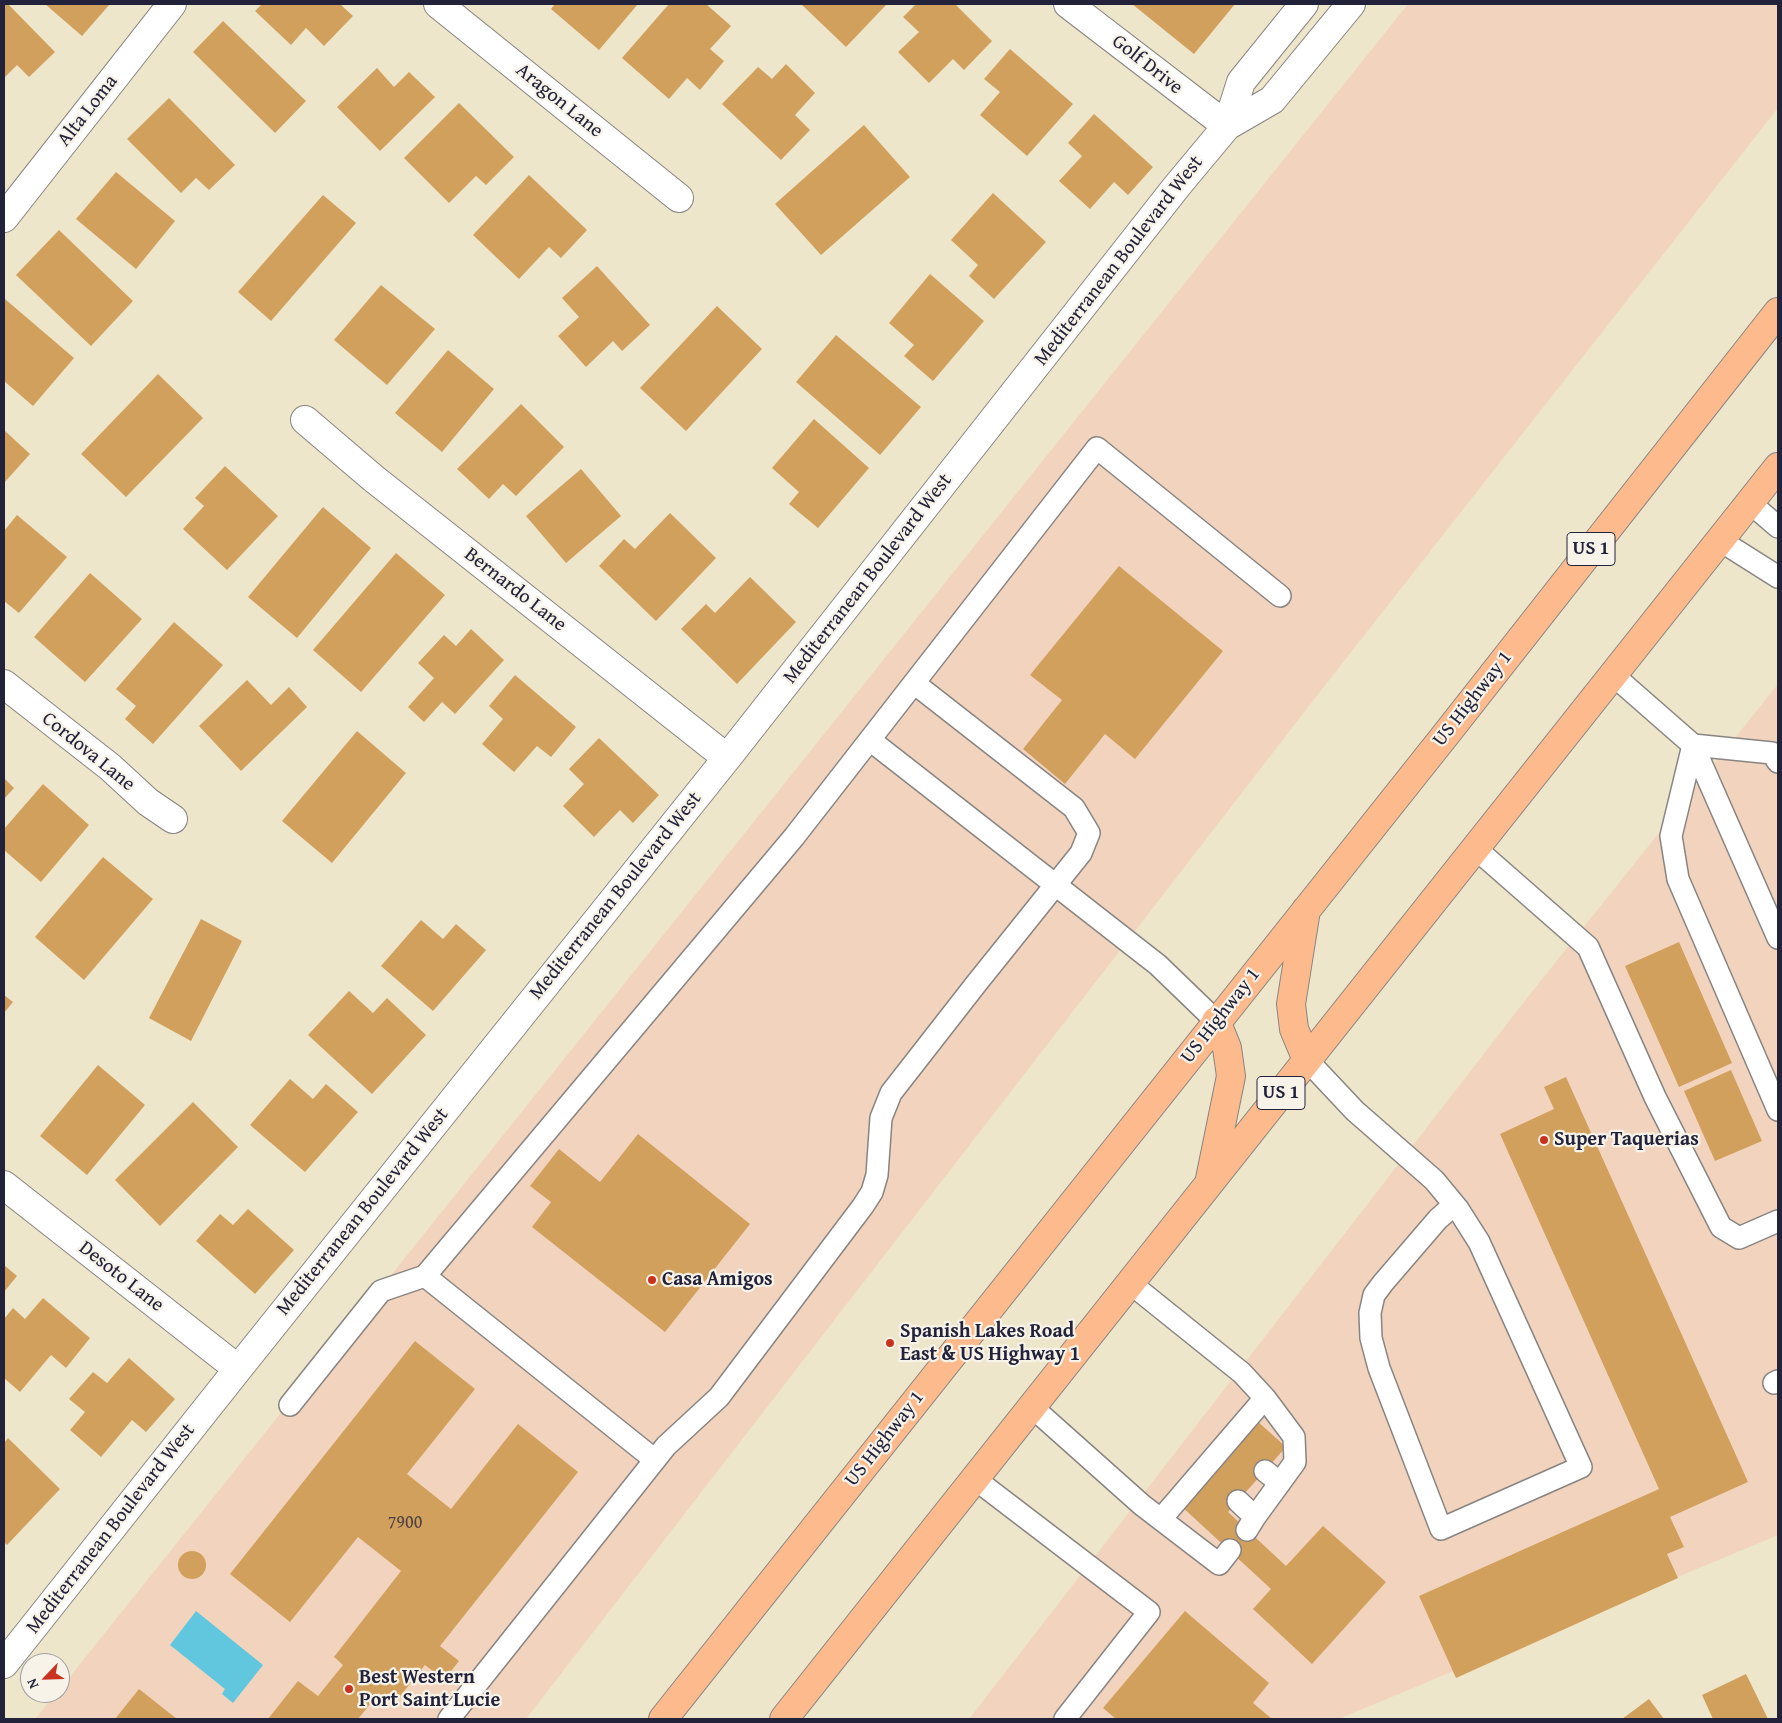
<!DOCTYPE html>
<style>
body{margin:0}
#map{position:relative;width:1782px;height:1723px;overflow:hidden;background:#ede6ca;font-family:"Gentium Book Plus",serif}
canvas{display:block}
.frame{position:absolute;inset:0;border:5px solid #22223b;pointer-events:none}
.north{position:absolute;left:20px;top:1653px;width:50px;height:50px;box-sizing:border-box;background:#f7f3e8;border:1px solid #a29fa3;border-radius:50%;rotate:246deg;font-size:14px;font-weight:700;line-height:20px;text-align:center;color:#22223b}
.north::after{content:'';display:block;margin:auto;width:18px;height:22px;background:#c8321e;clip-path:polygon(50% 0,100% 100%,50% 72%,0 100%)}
</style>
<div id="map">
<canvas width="1782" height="1723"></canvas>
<div class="frame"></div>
<div class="north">N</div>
</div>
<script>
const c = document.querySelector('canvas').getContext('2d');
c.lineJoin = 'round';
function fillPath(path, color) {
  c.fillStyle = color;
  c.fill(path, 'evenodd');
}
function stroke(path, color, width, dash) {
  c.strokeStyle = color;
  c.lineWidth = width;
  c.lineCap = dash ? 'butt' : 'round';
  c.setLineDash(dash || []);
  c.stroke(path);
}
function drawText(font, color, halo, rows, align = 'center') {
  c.font = font + ' "Gentium Book Plus",serif';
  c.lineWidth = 4.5;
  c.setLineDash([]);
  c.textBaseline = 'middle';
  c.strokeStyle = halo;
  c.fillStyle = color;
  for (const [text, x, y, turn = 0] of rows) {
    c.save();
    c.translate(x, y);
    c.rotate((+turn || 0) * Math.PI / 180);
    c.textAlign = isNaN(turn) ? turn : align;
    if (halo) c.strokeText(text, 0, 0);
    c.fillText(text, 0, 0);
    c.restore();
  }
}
const built = new Path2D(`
 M1408,4H1778V108L1319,693L526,1719H35L56,1693H60V1689Z
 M1778,684V1535L1339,1719H969L1527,998Z`);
const water = new Path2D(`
 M196,1611L263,1665L233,1703L222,1694L225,1689L170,1645Z`);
const building = new Path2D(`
 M4,4H8L55,52L29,77L17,65L4,78Z
 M45,4H110L82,36Z
 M262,4H340L353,16L324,46L306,28L291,45L255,11Z
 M555,4H638L599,50L551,9Z
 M669,4H706L731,26L710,49L724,61L700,90L687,78L669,99L622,58Z
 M801,4H887L846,47Z
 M916,4H955L992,41L964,70L953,59L929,83L898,52L919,32L903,17Z
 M1132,4H1235L1194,54Z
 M223,21L306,101L275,133L193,52Z
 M1010,49L1073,104L1027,156L980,115L1000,92L984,79Z
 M786,64L815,93L795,115L810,130L781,160L722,104L758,67L772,79Z
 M377,68L394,87L409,72L435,97L380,151L337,107Z
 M169,98L235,165L209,190L196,178L181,193L127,139Z
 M459,103L514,157L486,185L476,176L449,203L404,158Z
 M1094,114L1153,167L1128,195L1114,182L1090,209L1059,181L1082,156L1068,143Z
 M864,125L910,177L821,255L775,204Z
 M116,172L175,221L136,269L76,219Z
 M529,175L587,230L561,258L549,247L519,279L473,235Z
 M993,193L1046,242L994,299L969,276L978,265L951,240Z
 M323,195L356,223L271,321L238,292Z
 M59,230L133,301L91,346L16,275Z
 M597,266L650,325L622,351L613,341L586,367L558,336L579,317L562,298Z
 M930,274L984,321L933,381L904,356L914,345L889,323Z
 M381,285L435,329L387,385L334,340Z
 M5,299L74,358L33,406L4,381Z
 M717,306L762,349L686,431L640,388Z
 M836,335L921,407L880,455L796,382Z
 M448,350L494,389L442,452L395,413Z
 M158,374L203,418L126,497L81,454Z
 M521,404L564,447L516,496L503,484L489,499L457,469Z
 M814,419L869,468L818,528L789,504L799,492L772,468Z
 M4,430L30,454L4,483Z
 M225,466L278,516L227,570L183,529L204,506L195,498Z
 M581,469L621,516L566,563L526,516Z
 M323,507L371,548L297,638L248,597Z
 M670,513L716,558L656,621L599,566L624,539L635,549Z
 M17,515L67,557L19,613L4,601V531Z
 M396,553L445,595L361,692L313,650Z
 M1119,566L1223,651L1135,759L1105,734L1065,784L1023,749L1062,700L1030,675Z
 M90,573L142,619L85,682L34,637Z
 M750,577L796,622L737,684L681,629L706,604L715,613Z
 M174,622L223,665L153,744L125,719L136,706L116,689Z
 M471,629L504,660L455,714L442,702L424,722L408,707L434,678L418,663L444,635L456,646Z
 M515,675L576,727L551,757L537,746L514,772L482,744L503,719L489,706Z
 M247,680L271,705L289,687L307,707L241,771L199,726Z
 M357,731L406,773L332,863L282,821Z
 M599,738L659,795L633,823L620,810L594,837L563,806L584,784L569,769Z
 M4,778L14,788L4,799Z
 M43,784L89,825L41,882L4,850V829Z
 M103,857L153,899L84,980L35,937Z
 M201,919L242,941L191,1041L149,1018Z
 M421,920L443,939L456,924L486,950L433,1011L381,966Z
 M1679,942L1732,1063L1679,1087L1625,966Z
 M349,991L373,1013L387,998L426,1035L372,1094L308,1035Z
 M4,995L13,1002L4,1013Z
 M98,1065L145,1105L87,1175L40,1136Z
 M1731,1070L1762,1141L1715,1161L1684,1091Z
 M1566,1077L1748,1482L1670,1517L1684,1547L1667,1554L1678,1578L1456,1678L1419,1596L1659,1489L1500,1134L1554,1109L1544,1087Z
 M290,1079L313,1099L326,1084L358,1112L305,1172L250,1125Z
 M193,1102L238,1147L160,1226L115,1180Z
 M638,1134L750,1224L665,1332L532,1227L551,1202L530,1186L559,1149L600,1182Z
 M248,1209L294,1250L255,1294L196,1241L220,1214L233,1225Z
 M4,1265L17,1276L4,1292Z
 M43,1298L90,1338L66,1368L51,1355L20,1392L4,1378V1319L13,1308L25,1319Z
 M415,1341L475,1389L407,1474L451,1509L518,1424L578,1472L440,1646L459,1661L444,1680L425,1665L393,1705L379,1693L358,1719H268L298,1681L318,1696L343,1665L334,1657L401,1571L358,1537L290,1622L230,1574Z
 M129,1358L175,1399L146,1432L132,1420L101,1457L70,1430L85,1412L69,1399L93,1372L107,1383Z
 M1256,1420L1286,1447L1228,1512L1286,1566L1323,1526L1386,1582L1312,1664L1253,1609L1271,1589L1179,1504Z
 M8,1438L60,1489L7,1545L4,1542V1443Z
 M178 1565a14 14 0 1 1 28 0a14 14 0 1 1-28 0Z
 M1185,1611L1269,1683L1253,1703L1272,1719H1116L1103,1708Z
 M1746,1674L1768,1719H1713L1702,1695Z
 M139,1689L177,1719H115Z
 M1649,1699L1664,1719H1622Z`);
const service = new Path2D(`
 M1750,503L1778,527
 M1721,541L1778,577
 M1613,675L1693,745L1671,836L1678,879L1778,1110
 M870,740L1158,965L1216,1021
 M1693,745L1778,938
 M1693,745L1772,753L1778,762
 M1475,848L1588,947L1655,1097L1721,1227L1739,1238L1778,1221
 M1307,1060L1355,1111L1434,1180L1458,1209L1479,1242L1581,1467L1441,1529L1379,1368L1371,1338L1370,1313L1374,1295L1383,1283L1438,1219L1454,1205
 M1130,1283L1242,1373L1265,1398L1294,1437L1295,1462L1255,1517L1247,1530
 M1774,1383L1778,1381
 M290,1405L381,1291L425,1276
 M1032,1407L1142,1505L1219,1564L1230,1550
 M655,1460L425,1276L794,837L1097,448L1280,596
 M1265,1471L1280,1483
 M975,1479L1149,1612L1065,1719
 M1238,1501L1255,1517
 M1161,1519L1265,1398
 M449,1719L666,1446L719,1397L863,1206L872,1192L877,1175L881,1118L891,1093L976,984L1081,853L1089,833L1074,808L914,683`);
const minor = new Path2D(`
 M438,4L679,198
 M1068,4L1227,126
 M1227,126L1241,82L1304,4
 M4,218L172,4
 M305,420L373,478L727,758
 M4,684L110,767L148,802L173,819
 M4,1185L238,1369
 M4,1664L238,1369L727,758L1177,186L1227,126L1272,100L1351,4`);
const primary = new Path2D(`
 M1306,910L1291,1004L1294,1029L1307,1060
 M1210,1179L1231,1076L1227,1048L1216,1021
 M663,1719L1447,733L1778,312
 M784,1719L1778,467`);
const markers = [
 [1544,1140,5,"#c8321e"],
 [652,1280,5,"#c8321e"],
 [890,1343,5,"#c8321e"],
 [349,1689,5,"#c8321e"]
];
const numberNames = [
 ["7900",405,1523]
];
const shields = [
 [1591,549,48],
 [1281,1093,48]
];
const shieldNames = [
 ["US 1",1591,549],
 ["US 1",1281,1093]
];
const streetNames = [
 ["Golf Drive",1147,65,38],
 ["Aragon Lane",559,101,39],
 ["Alta Loma",88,111,-52],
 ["Mediterranean Boulevard West",1119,261,-52],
 ["Mediterranean Boulevard West",868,579,-52],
 ["Bernardo Lane",515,590,38],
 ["US Highway 1",1473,699,-52],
 ["Cordova Lane",88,752,39],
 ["Mediterranean Boulevard West",616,896,-51],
 ["US Highway 1",1221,1016,-52],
 ["Mediterranean Boulevard West",363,1212,-51],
 ["Desoto Lane",121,1277,38],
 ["US Highway 1",885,1439,-52],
 ["Mediterranean Boulevard West",111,1529,-52]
];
const poiNames = [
 ["Super Taquerias",1554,1140],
 ["Casa Amigos",662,1280],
 ["Spanish Lakes Road",900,1332],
 ["East & US Highway 1",900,1355],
 ["Best Western",359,1678],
 ["Port Saint Lucie",359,1701]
];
fillPath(built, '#f2d4be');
fillPath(water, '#61c7de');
fillPath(building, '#d2a05d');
stroke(service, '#888482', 24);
stroke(minor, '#888482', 30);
stroke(primary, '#888482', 30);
stroke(service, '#fff', 21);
stroke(minor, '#fff', 28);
stroke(primary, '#fcba8d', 28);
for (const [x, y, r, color] of markers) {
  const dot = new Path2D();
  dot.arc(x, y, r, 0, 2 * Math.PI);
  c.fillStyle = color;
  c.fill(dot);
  stroke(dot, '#f7f3e8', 2);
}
drawText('18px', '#4e4244', null, numberNames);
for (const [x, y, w] of shields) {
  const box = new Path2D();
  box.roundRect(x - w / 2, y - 16.5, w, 33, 4);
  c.fillStyle = '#f7f3e8';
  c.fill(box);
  stroke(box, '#22223b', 1);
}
drawText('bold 19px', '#22223b', null, shieldNames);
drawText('20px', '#22223b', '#f7f3e8', streetNames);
drawText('bold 20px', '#22223b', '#f7f3e8', poiNames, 'left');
</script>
